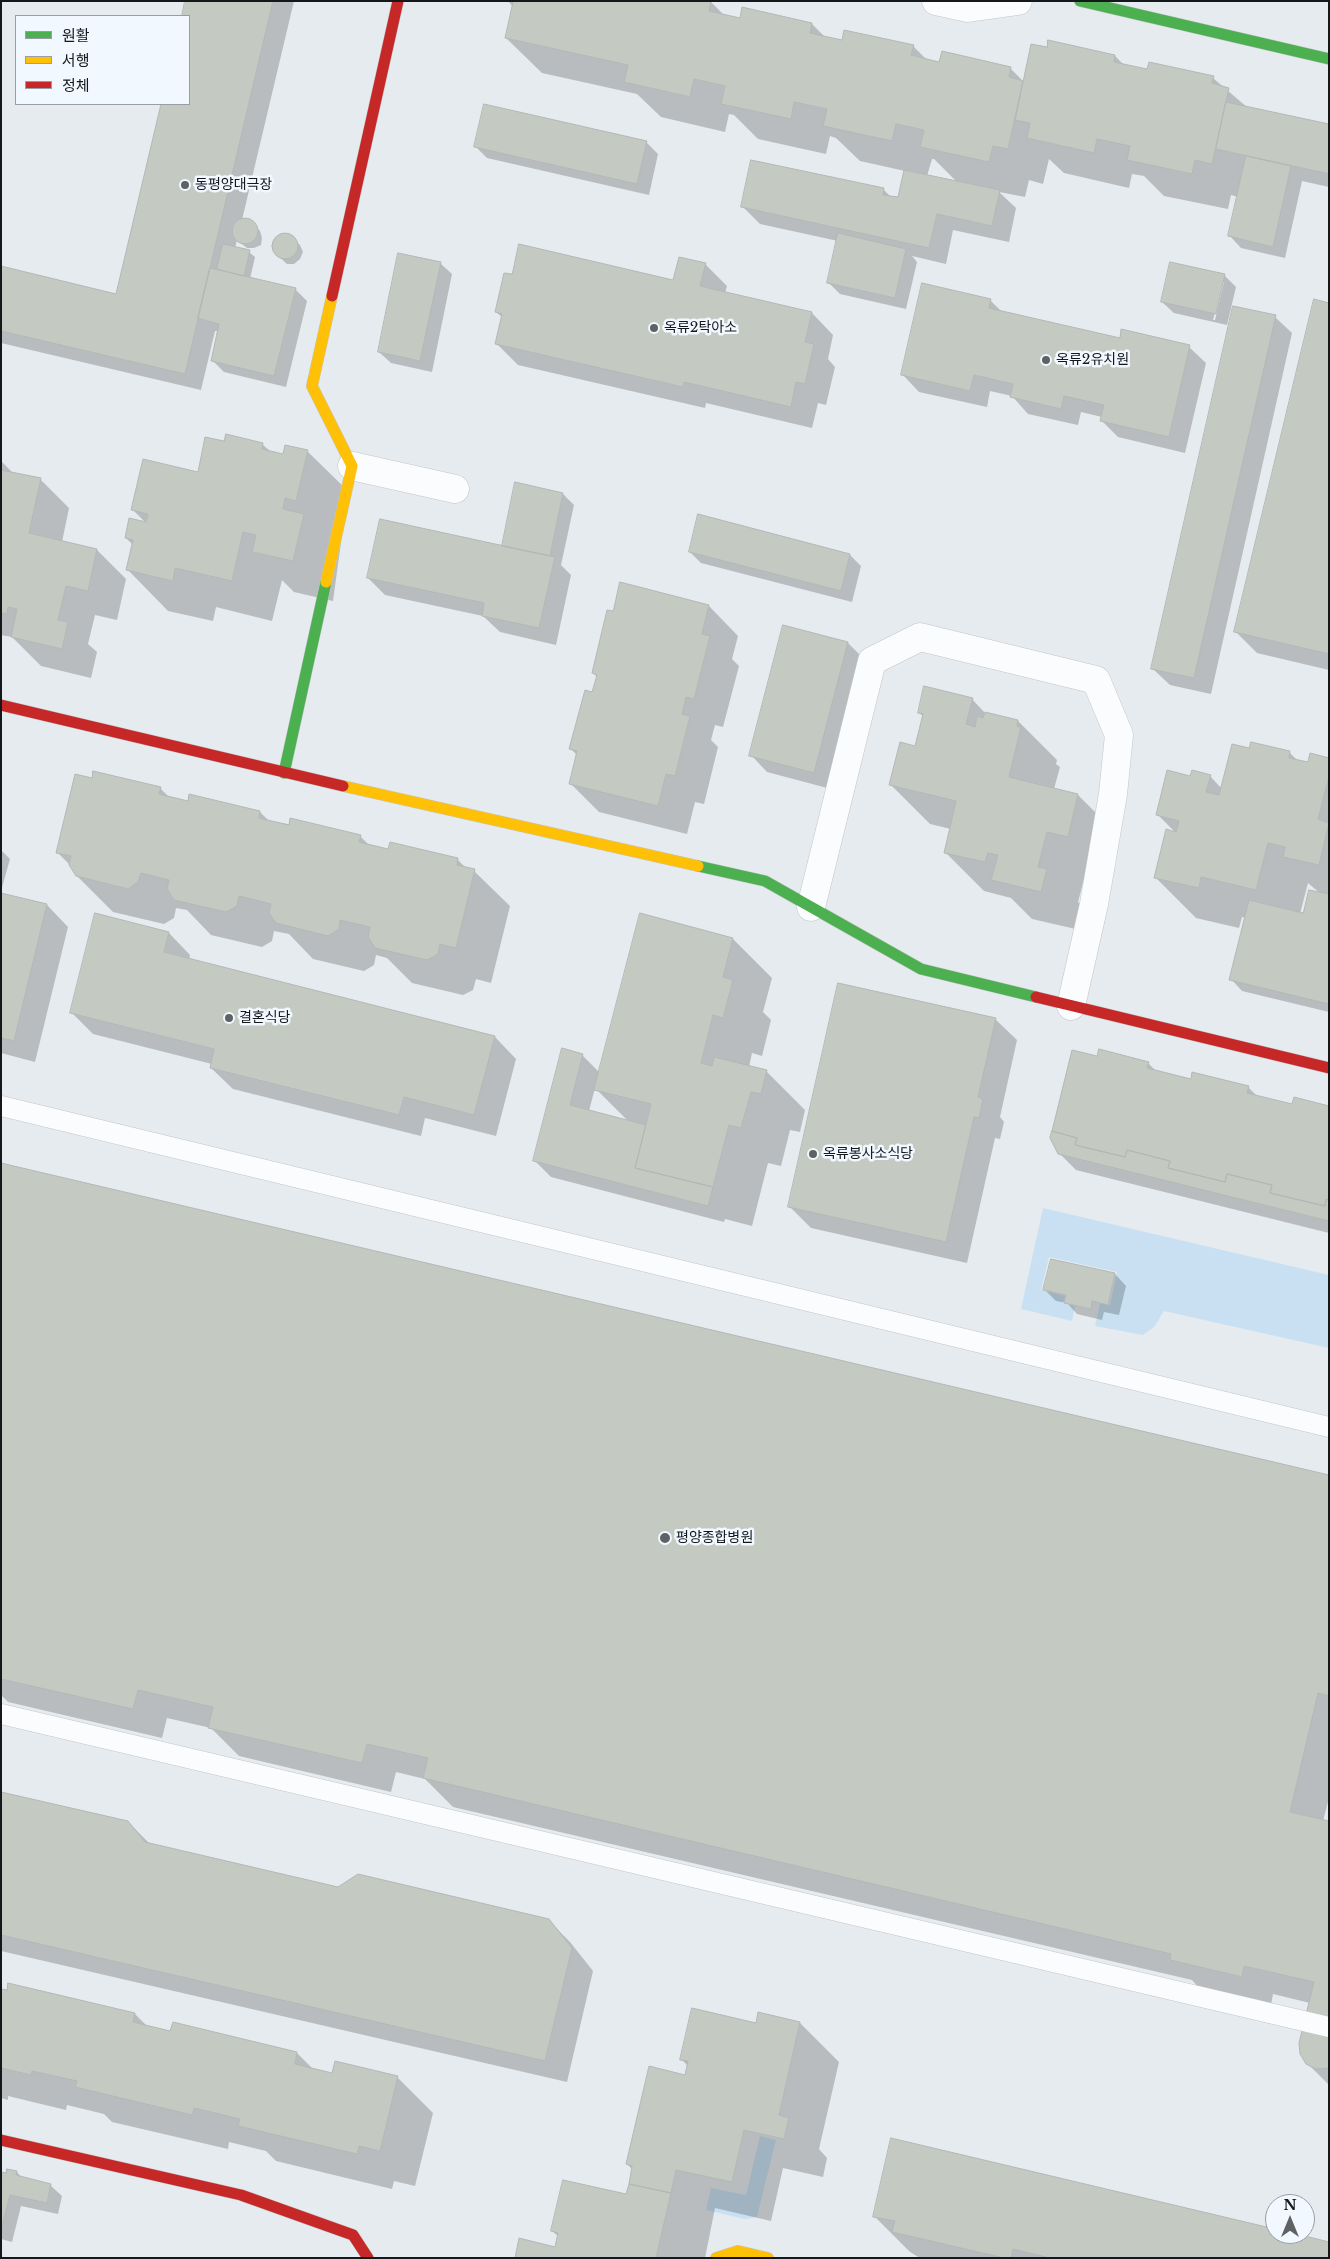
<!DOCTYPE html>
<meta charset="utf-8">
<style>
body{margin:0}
#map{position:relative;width:1330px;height:2259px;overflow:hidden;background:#e6ebef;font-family:"Libre Baskerville","Noto Sans KR",serif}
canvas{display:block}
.frame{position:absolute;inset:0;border:2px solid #15181b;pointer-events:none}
.legend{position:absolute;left:15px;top:15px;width:175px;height:90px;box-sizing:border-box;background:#f1f8ff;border:1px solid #999ea4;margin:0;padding:6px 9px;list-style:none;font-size:15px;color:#15181b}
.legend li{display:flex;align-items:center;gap:10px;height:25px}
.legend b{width:25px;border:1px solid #999ea4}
.north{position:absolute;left:1265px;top:2194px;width:50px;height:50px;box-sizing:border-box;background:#f1f8ff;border:1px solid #999ea4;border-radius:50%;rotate:0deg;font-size:14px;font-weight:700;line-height:20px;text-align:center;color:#15181b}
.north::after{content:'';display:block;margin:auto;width:18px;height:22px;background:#5e6265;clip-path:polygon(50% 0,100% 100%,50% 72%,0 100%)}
</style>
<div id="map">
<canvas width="1330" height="2259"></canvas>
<div class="frame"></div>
<ul class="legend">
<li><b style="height:6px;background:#4caf50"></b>원활</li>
<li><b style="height:6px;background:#ffc107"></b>서행</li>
<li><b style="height:6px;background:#c62828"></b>정체</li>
</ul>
<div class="north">N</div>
</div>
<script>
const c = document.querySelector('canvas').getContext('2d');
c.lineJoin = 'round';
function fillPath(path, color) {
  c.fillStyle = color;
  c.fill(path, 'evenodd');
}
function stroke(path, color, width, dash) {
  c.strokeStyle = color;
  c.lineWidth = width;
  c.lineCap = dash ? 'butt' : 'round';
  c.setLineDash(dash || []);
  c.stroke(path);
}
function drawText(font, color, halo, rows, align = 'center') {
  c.font = font + ' "Libre Baskerville","Noto Sans KR",serif';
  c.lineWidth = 5;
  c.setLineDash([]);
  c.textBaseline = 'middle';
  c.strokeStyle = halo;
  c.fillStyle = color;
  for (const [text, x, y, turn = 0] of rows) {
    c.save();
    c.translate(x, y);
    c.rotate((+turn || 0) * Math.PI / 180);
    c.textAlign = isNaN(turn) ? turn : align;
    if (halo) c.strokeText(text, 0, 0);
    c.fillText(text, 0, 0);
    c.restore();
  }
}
const green = new Path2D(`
 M1043,1208L1329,1275V1348L1164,1311L1154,1327L1143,1335L1095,1326L1100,1303L1110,1305L1117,1272L1049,1257L1041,1290L1065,1296L1063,1303L1075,1306L1072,1321L1021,1309Z
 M760,2136L776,2140L757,2217L745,2219L706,2210L711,2188L746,2195Z`);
const shadow = new Path2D(`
 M187,1H294L242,220H248L255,225L260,231L262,238L261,245L254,248H247L237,240L235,248L249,252L255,257L250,279L295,289L307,301L286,387L224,372L212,360L219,331H215L201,390L1,343V268L117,295L162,104H189V16H183Z
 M508,1H710L725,16L741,19L812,24L826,38L843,42L913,46L927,60L940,63L1010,68L1024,82L1115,56L1124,65L1148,71L1213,78L1248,108L1329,126V187L1302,181L1285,258L1241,248L1230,236L1238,197L1231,195L1228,209L1164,196L1144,176L1132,174L1129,188L1064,173L1049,159L1043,184L1029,180L1025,197L999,192L1016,208L1009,242L953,230L946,264L912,256L917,262L906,309L840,294L828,282L838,241L760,224L743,207L883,189L891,197L899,199L905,171L860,161L836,138L830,136L826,154L758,139L734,115L729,114L725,132L661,117L637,94L542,73L506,38L513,7ZM932,159H934L958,183L927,176Z
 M647,143L658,154L649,195L487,158L476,147Z
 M281,235H288L300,245L303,252L300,259L294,264H287L275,253L272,246L275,239Z
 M440,263L452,274L432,372L391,363L379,352Z
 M705,264L727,286L725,293L812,313L833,335L828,359L835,367L826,405L818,403L812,428L706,403L705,408L518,365L497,344L503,318L496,312L674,281Z
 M1224,275L1236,287L1227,325L1174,313L1162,302ZM1222,282H1224L1215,320H1213Z
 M990,300L1002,312L1121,339L1189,347L1206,363L1185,453L1118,437L1101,420L1102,417L1081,412L1078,425L1028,414L1012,396L990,391L987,407L919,392L903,375Z
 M1329,304V670L1257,653L1236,632Z
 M1275,317L1292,333L1211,694L1170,685L1153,669Z
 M225,443L262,444L271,452L284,455L307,451L348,491L333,601L294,592L282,580L272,621L216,607L213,621L168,611L128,570L133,545L126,538L146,523L132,509L199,473Z
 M1,461L14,474L40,479L69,508L62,542L97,550L126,579L117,620L95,615L88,644L97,652L91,678L41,666L12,637L1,635Z
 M563,494L574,505L561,565L571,575L556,645L500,632L483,616L385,595L368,578L503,547Z
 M699,515L850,555L861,566L852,602L701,563L690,552Z
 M621,584L709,606L738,636L732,659L739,666L723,727L715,725L711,740L718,747L704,804L695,802L687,834L599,812L570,783L577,755L571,749L593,694L597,677L593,673L614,612Z
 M848,643L865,660L831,789L767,772L751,755Z
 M972,699L985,713L1018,721L1057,760L1056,764L1060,767L1054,789L1078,795L1117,834L1107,876L1086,871L1078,902L1085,910L1080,930L1032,919L1011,898L984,891L945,852L951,829L930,824L891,785L916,748L924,717L919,713Z
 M1250,749L1290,753L1298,761L1309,763L1329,759V1012L1242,991L1231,979L1246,918L1242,917L1239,928L1196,918L1155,877L1176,833L1158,815L1191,777L1210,776L1222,789ZM1308,883L1321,894L1304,915L1300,914Z
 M93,779L160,788L170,798L189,803L260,812L269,821L360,836L369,845L389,850L457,859L467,869L474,871L510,906L491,983L476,979L473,990L463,995L412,983L387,958L376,955L374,965L364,971L313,959L289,934L274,931L272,941L262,947L211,935L187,910L176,908L174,918L164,924L113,912L77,876L71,866L57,852Z
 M1,850L10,859L1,891Z
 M1,894L47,905L68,927L35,1062L1,1053Z
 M169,933L190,955L189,960L495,1037L516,1059L496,1136L425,1118L421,1136L233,1089L211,1068L212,1064L93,1034L71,1012Z
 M733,939L772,978L763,1012L771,1020L762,1056L752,1053L749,1067L766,1071L805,1110L800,1132L790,1130L781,1166L768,1163L752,1226L725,1219L724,1222L551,1177L534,1160L582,1055L600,1073ZM595,1088L628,1121L589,1111Z
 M995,1019L1017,1040L1000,1117L1004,1122L1000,1139L995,1138L967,1263L811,1228L790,1207Z
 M1098,1058L1148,1063L1157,1072L1191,1081L1248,1087L1258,1097L1293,1106L1329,1107V1233L1076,1170L1059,1153Z
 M1,1165L1329,1477V1798L1323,1821L1329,1822V2085L1307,2063L1310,2003L1273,1994L1271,2005L1200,1989L1192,1980L453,1807L425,1779L396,1772L391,1792L239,1756L211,1728L167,1718L162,1738L8,1702L1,1695Z
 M1052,1260L1115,1274L1126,1286L1119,1315L1104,1312L1102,1320L1077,1314L1067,1303L1056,1301L1045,1290Z
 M1,1793L128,1822L150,1844L338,1888L548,1920L570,1942L593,1971L567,2082L1,1951Z
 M9,1984L135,2014L148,2027L297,2053L313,2069L333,2074L397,2077L433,2113L415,2186L394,2181L392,2189L276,2161L266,2151L229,2142L228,2149L112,2122L104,2114L67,2105L66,2110L8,2096V2100L1,2098V1990L8,1992Z
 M800,2023L839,2062L819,2149L827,2158L823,2177L783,2168L771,2221L715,2208L705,2258H516L556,2248L559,2237L552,2231L627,2196L633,2170L627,2164L686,2076L688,2066L682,2060L757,2025Z
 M17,2172L22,2178L50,2185L62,2196L58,2214L21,2206L12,2242L1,2239V2173Z
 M874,2216L1275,2230V2234H1291L1329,2258H920L910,2252Z`);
const building = new Path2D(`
 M185,1H273L185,374L1,331V266L116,294L161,104H189V16H182Z
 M509,1H711L709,11L740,18L742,7L812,23L810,33L842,40L844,30L914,45L911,55L939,62L942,51L1011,67L1009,77L1023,81L1008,149L993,146L989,162L920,147L924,130L896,124L892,141L823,126L827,109L794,102L791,119L721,104L725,86L694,79L690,97L624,82L628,65L505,38L513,2Z
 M1048,40L1115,55L1114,62L1147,69L1149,62L1214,76L1212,83L1229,88L1212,164L1195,160L1192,174L1127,160L1130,146L1097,139L1094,153L1027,138L1030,123L1015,120L1031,44L1047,47Z
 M1226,102L1329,124V174L1216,149Z
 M484,104L647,141L637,184L474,147Z
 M1246,156L1291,166L1273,247L1228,236Z
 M751,160L884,188L883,195L898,197L904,170L1000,190L992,226L937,214L929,248L741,207Z
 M232 231a13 13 0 1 1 26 0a13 13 0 1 1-26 0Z
 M838,233L906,249L895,298L827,283Z
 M272 246a13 13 0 1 1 26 0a13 13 0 1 1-26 0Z
 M223,244L250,250L244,276L217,269Z
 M519,244L673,280L679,257L706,263L700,286L812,312L805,342L814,344L805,384L796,382L791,407L684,382L683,387L495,344L502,314L495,312L504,273L512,274Z
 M398,253L441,262L420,361L378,352Z
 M1170,262L1225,274L1216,314L1161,302Z
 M210,268L296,288L274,376L211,361L219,324L198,318Z
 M922,283L991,299L989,308L1120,338L1121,329L1190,345L1169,437L1100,421L1104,405L1064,396L1061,409L1010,397L1013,384L974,375L970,391L901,375Z
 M1314,299L1329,303V654L1234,632Z
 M1233,306L1276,315L1194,678L1151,669Z
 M226,434L263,443L262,449L283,454L285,445L308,450L296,501L285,498L283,509L304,514L293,561L252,552L256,535L243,532L232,581L175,568L173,581L126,570L133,540L125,538L129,518L146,522L148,514L131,510L143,459L198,472L205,437L224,441Z
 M1,470L41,478L29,533L97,549L88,591L66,586L58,620L68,622L62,649L11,637L17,609L8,607L7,614L1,613Z
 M515,482L563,493L550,556L502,546Z
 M698,514L850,554L841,591L689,552Z
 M380,519L555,557L539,628L482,616L484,603L367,578Z
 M620,582L709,605L702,634L710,636L694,699L686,697L682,714L690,716L675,776L666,774L658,806L569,784L577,751L569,749L585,690L592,692L597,675L592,673L607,610L613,611Z
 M783,625L848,642L814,773L749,756Z
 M924,686L973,698L966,724L975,727L977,716L983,718L985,712L1018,720L1017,726L1021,727L1009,777L1078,794L1068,837L1047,832L1038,867L1047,869L1041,892L991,880L998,855L988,853L985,862L944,853L956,801L889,785L900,742L915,746L923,714L918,713Z
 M1251,742L1290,751L1289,758L1308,762L1310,753L1329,758V777L1318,819L1329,823L1319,865L1283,857L1285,847L1268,843L1256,890L1201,877L1199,888L1154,878L1166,829L1176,832L1179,821L1156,815L1167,770L1190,776L1192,770L1211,775L1206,792L1219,795L1232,744L1249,748Z
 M93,771L161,787L159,794L188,801L189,794L260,811L259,818L289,825L290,818L361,835L359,842L388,849L390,842L458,858L457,865L475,869L456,948L440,944L438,954L427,960L375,948L368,937L370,927L340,920L339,929L328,936L276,923L269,913L271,904L239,896L237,906L226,912L174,900L167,889L169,880L141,873L138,882L128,889L76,876L69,865L71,856L56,853L75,774L92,778Z
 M1309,890L1329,894V1004L1229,980L1249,900L1303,913Z
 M1,893L47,904L14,1041L1,1038Z
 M95,913L169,932L164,952L495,1036L474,1115L404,1097L399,1115L210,1068L214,1049L70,1013Z
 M640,913L733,938L723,977L733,980L723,1018L713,1015L701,1063L712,1066L714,1057L767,1070L761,1094L751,1092L741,1128L729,1125L713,1187L635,1168L651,1104L594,1090Z
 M838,983L996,1018L978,1097L983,1099L979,1118L974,1117L946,1242L788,1207Z
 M562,1048L583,1054L570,1105L646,1125L635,1168L713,1187L708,1206L533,1161Z
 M1099,1049L1149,1062L1147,1068L1191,1079L1192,1072L1249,1086L1247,1093L1292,1104L1294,1097L1329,1106V1200L1326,1199L1325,1206L1270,1193L1272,1185L1227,1174L1225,1182L1168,1168L1170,1161L1127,1150L1125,1157L1075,1145L1077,1138L1052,1131L1072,1050L1097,1056Z
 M1052,1131L1077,1138L1075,1145L1125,1157L1127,1150L1170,1161L1168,1168L1225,1182L1227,1174L1272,1185L1270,1193L1325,1206L1326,1199L1329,1200V1221L1058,1154L1050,1138Z
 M1,1163L1329,1475V1696L1318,1693L1290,1812L1329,1821V2068L1316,2069L1306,2064L1300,2054L1299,2043L1314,1982L1244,1966L1242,1977L1170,1960L1171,1954L423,1778L428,1758L367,1744L362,1763L208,1728L213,1707L138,1690L133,1709L1,1679Z
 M1051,1259L1115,1273L1108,1305L1092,1301L1091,1309L1064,1303L1066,1295L1043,1290Z
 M1,1792L128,1821L145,1842L338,1887L358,1874L549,1919L572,1948L545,2061L1,1935Z
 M8,1983L135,2013L133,2022L170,2031L173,2022L297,2052L295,2064L332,2073L335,2061L398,2076L380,2151L359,2146L357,2154L238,2126L240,2119L194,2108L192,2115L75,2087L77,2081L32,2071L31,2075L1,2068V1989L7,1990Z
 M692,2008L756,2023L758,2012L800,2022L779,2115L789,2118L784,2139L744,2130L732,2182L676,2170L671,2193L629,2184L632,2166L626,2164L649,2066L685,2075L688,2061L680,2060Z
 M891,2138L1275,2229V2234H1297L1329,2242V2258H1050L1013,2249L1011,2258H1004L892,2232L895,2221L873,2217Z
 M7,2169L17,2171L16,2175L51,2184L47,2203L10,2195L1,2230V2172L6,2173Z
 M563,2180L626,2194L629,2184L671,2193L656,2258H515L519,2238L555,2247L558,2233L551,2231Z`);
const lane = new Path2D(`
 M1,1106L1329,1427
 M1,1714L1329,2027`);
const street = new Path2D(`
 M936,1L968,8L1018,1
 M352,466L455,489
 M811,907L872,661L920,637L1096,680L1119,735L1113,794L1094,904L1071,1006`);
const fast = new Path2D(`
 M1080,1L1329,59
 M284,773L326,582
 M698,866L765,881L921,969L1036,997`);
const slow = new Path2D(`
 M326,582L352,466L312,386L332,296
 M343,786L698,866
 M716,2258L738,2251L768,2258`);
const jam = new Path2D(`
 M332,296L398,1
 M1,705L343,786
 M1036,997L1329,1068
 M1,2140L241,2195L353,2235L368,2258`);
const markers = [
 [185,185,5,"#5e6265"],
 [654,328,5,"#5e6265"],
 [1046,360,5,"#5e6265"],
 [229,1018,5,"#5e6265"],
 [813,1154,5,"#5e6265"],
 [665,1538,6,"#5e6265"]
];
const poiNames = [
 ["동평양대극장",195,185],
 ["옥류2탁아소",664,328],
 ["옥류2유치원",1056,360],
 ["결혼식당",239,1018],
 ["옥류봉사소식당",823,1154],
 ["평양종합병원",676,1538]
];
fillPath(green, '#c9e0f2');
fillPath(shadow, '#0003');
fillPath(building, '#c4c9c1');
stroke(building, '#b4b7b6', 1);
stroke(lane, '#c2c5c8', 21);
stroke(street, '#c2c5c8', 29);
stroke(fast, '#c2c5c8', 12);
stroke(slow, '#c2c5c8', 12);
stroke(jam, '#c2c5c8', 12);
stroke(lane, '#fbfcfd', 20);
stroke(street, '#fbfcfd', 28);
stroke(fast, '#4caf50', 11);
stroke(slow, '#ffc107', 11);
stroke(jam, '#c62828', 11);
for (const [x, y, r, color] of markers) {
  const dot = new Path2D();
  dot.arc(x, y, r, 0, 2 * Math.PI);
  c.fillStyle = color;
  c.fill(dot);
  stroke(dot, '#f1f8ff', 2);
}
drawText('14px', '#15181b', '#f1f8ff', poiNames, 'left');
</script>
